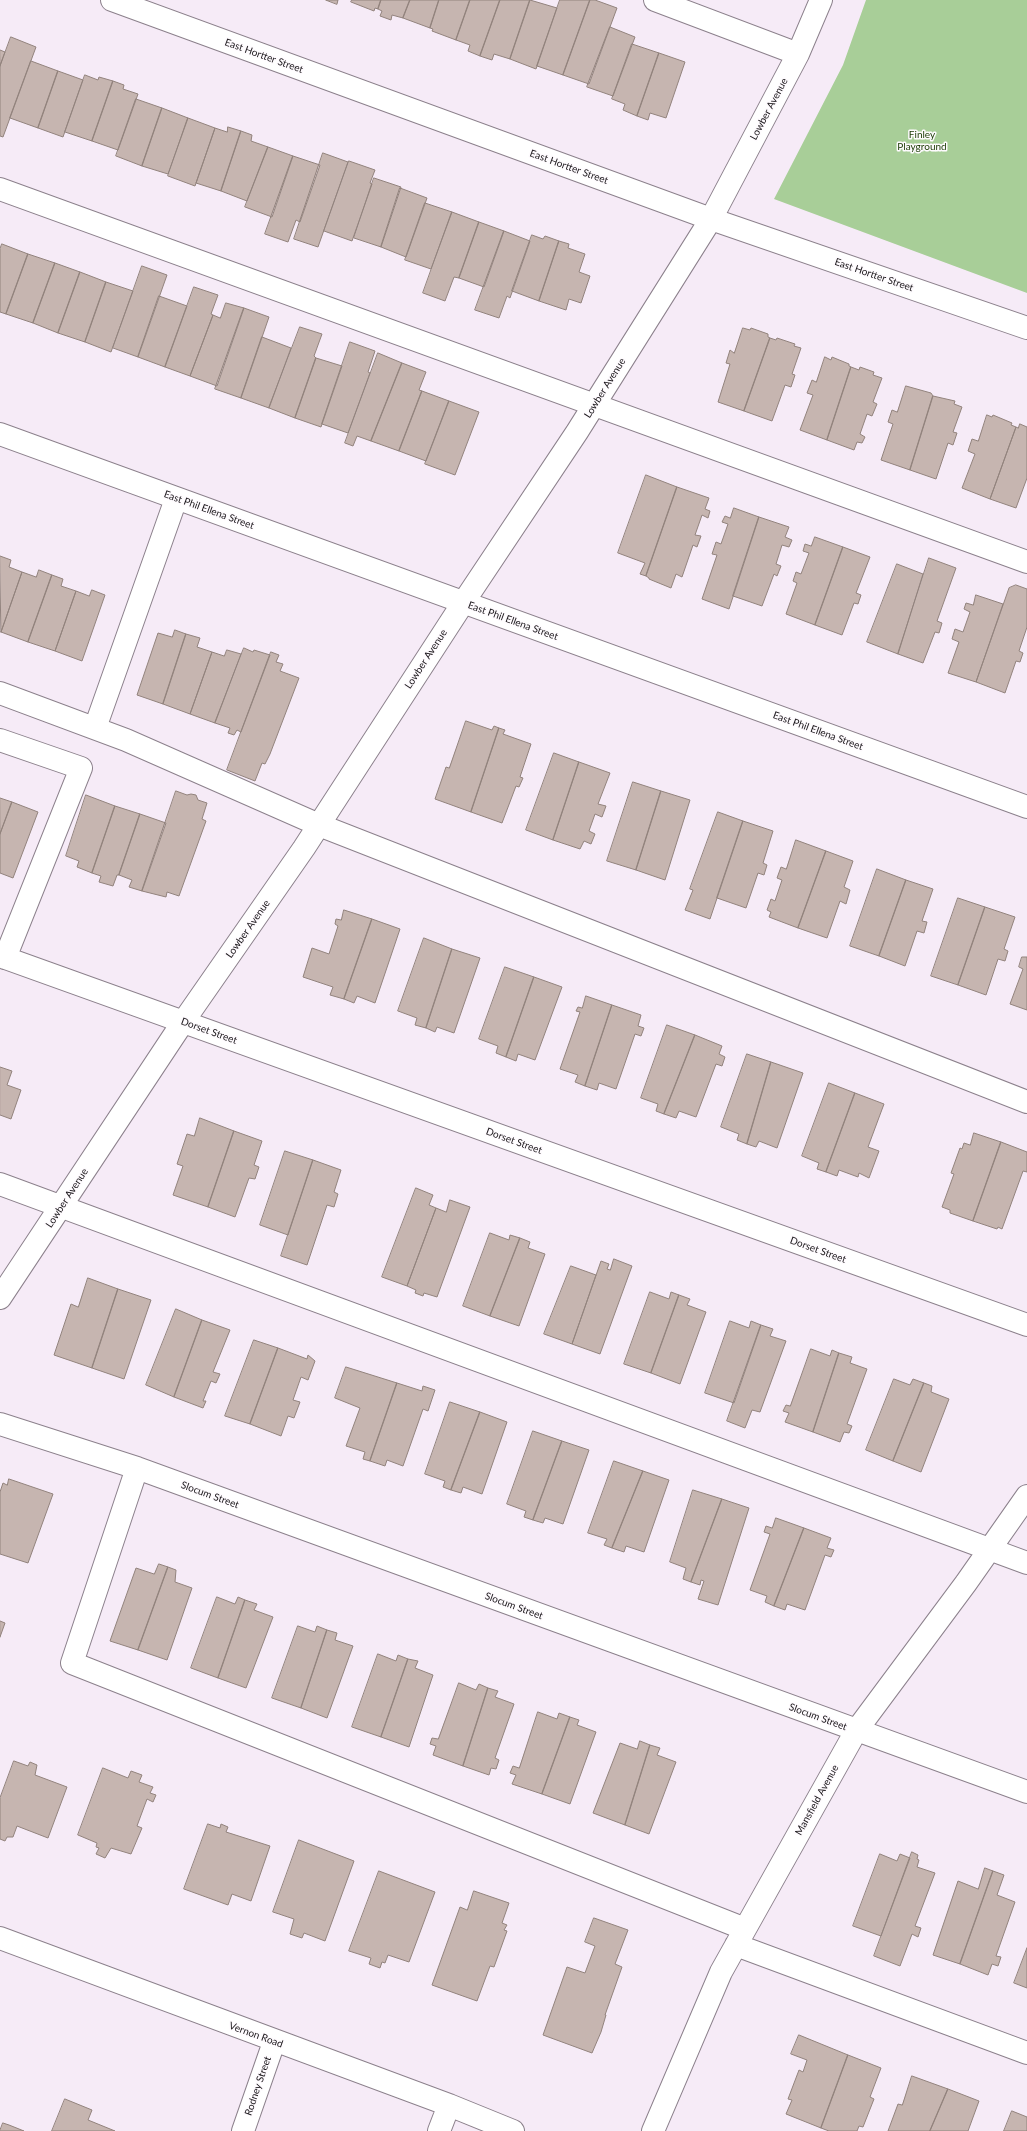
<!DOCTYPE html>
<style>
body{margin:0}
canvas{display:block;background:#f6ebf7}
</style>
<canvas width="1027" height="2131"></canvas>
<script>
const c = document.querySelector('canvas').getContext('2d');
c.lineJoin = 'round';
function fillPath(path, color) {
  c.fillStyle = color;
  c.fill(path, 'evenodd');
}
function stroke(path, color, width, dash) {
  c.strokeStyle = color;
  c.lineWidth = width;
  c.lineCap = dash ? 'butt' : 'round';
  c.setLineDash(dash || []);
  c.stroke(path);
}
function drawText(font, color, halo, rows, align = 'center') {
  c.font = font + ' Lato,sans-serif';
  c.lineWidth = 3;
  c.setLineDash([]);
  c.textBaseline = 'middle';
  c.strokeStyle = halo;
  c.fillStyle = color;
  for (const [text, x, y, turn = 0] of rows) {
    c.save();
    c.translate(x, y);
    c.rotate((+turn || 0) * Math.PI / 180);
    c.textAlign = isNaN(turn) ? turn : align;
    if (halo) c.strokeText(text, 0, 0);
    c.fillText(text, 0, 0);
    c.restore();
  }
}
const green = new Path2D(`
 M866,0H1027V293L774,199L843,65Z`);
const building = new Path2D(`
 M326,0H338L337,4Z
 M352,0H381L378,9L375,8L374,11L351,2Z
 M381,0H410L403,18L392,15L391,20L380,16L382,11L378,9Z
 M410,0H439L430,28L403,18Z
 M439,0H470L456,40L432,31L433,29L430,28Z
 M470,0H500L480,56L468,51L470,45L456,40Z
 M500,0H530L510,59L494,54L492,60L480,56Z
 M530,0L557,8L536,69L510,59Z
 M560,0H590L563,75L537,66Z
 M590,0H595L617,8L589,84L563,75Z
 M610,27L635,37L613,96L587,87Z
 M11,37L36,47L3,137L0,136V66Z
 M632,44L659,53L637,116L623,110L625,104L612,99Z
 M0,50L5,52L0,66Z
 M659,53L685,62L666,118L650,113L648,120L637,116Z
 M31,61L58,71L38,128L10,118Z
 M58,71L83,80L63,137L38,128Z
 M85,75L98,80L99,77L113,81L92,141L65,132Z
 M113,81L124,85L123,89L138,94L118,150L92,141Z
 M136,99L162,108L142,166L116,156Z
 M162,108L188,118L168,174L142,166Z
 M188,118L215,128L195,186L168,176Z
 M228,127L241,131L221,191L196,183L215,128L227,132Z
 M241,131L252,135L251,141L268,147L247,201L221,191Z
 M268,147L293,156L272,217L245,207Z
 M323,153L348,162L318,247L294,239Z
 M293,156L320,165L300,222L296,220L288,242L265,234Z
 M349,161L375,170L370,183L372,184L352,241L324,231Z
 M374,178L401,187L381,247L354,238Z
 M400,188L427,198L406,257L381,247Z
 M425,203L452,212L431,269L405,260Z
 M452,212L479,222L459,278L454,277L445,301L423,293Z
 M479,222L504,231L484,287L459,278Z
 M504,231L530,241L510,298L507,296L499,318L475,310Z
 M532,235L543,239L545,236L559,241L539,301L512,291Z
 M559,241L569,244L568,248L585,254L579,272L590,276L581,303L569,299L566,310L539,301Z
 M2,244L28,254L6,314L0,312V249Z
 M28,254L55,263L33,323L6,314Z
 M55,263L80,272L58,333L33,323Z
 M142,266L167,275L138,357L113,348Z
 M80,272L106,282L85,342L58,333Z
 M106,282L133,291L111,352L85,342Z
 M194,287L218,295L211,314L213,315L190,376L165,367Z
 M159,296L187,306L165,367L138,357Z
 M226,303L244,308L217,386L190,376L213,315L220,318Z
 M244,308L269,317L241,398L215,389Z
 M300,327L322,334L314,356L316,358L295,418L269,408Z
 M743,328L750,330L751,328L768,334V337L770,338L744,411L718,402L730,364L726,363L730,350L734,353Z
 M262,337L291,348L269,408L241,398Z
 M770,338L776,340L777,338L795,344L794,346L801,348L792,374L795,375L791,387L785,385L772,421L744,411Z
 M350,342L375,351L368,372L370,373L348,433L322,424Z
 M378,353L402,363L371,441L357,436L353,446L345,443Z
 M825,357L831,360L832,357L849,364V366L851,367L827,440L800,430L813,395L807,393L812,380L816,382Z
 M316,358L342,366L321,427L295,418Z
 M402,363L426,372L419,390L422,391L399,451L371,441Z
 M851,367L859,370L860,367L874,372L873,375L882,378L873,402L877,404L872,416L867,414L860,434L865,437L862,443L857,442L854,450L827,440Z
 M906,386L931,393L933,396L910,470L881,460L893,424L888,422L892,410L897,412Z
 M422,391L449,401L426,461L399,451Z
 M933,396L955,401L954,404L962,407L953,432L957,433L953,445L948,443L936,479L910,470Z
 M449,401L479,412L455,475L425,464Z
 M987,415L992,417L993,415L1012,423L1011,425L1016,427L990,499L962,488L975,454L968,451L972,439L978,441Z
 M1020,424L1027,427V478L1016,508L990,499L1016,427L1018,428Z
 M646,475L677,487L646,576L640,574L645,563L618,553Z
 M677,487L709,498L705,509L710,511L708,518L702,515L695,535L701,536L697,547L693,545L682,577L676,574L671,588L649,579V578L646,576Z
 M734,508L759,517L729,609L702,599L717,555L712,554L716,542L721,544L728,524L722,522L725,516L730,518Z
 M759,517L789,527L785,537L792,540L789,547L782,545L776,564L781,566L777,576L774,574L762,606L733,596Z
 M815,537L843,547L815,625L786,614L797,583L793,581L796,572L801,574L809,553L803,551L805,544L811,546Z
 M843,547L870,557L856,593L861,595L858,604L854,603L842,635L815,625Z
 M0,556L11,560L9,567L22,572L1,632Z
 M929,558L956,568L937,621L942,623L939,633L935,632L923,663L898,654Z
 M897,564L923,574L898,654L867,642Z
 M39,570L52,575L28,642L1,632L22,572L36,577Z
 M52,575L63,579L61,586L76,591L55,651L28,642Z
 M1016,585L1027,589V627L1019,651L1023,653L1020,662L1016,661L1005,693L976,682L1009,588Z
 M92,590L105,595L82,661L55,651L76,591L89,596Z
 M976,595L1003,604L976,682L948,673L959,642L952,639L955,629L963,632L970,612L964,609L966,603L973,605Z
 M175,630L186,634L163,704L137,695L158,633L172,637Z
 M186,634L200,638L197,647L212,652L190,714L163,704Z
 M244,648L253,652L254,650L270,655L241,732L237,730L234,735L228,733L230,728L215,723Z
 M227,650L241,654L215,723L190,714L212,652L224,656Z
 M271,652L279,655L276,662L283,664L280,671L299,678L270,754L265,764L262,763L255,781L227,770Z
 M466,721L492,730L494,726L499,728L471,812L435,799L446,767L449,768Z
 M499,728L505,730L503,734L531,744L520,777L523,778L519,787L516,786L502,823L471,812Z
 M554,753L579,762L553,840L526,830Z
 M579,762L610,773L598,804L606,806L602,817L595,814L589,831L595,834L591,844L584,841L580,849L553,840Z
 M633,782L661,791L636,870L607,861Z
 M176,791L187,795L191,794L196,795L198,800L207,803L202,819L206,821L179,896L167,892L166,897L142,891Z
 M661,791L690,800L665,880L636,870Z
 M86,795L115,806L92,873L77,867L79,861L66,856Z
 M0,798L12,802L0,834Z
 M12,802L38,812L13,878L0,873V834Z
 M115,806L140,814L119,875H117L113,886L99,882L101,876L92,873Z
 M718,812L743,821L710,919L685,910L693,890L690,889Z
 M140,814L166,823L142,891L129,887L132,880L119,875Z
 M743,821L773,831L763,863L767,865L764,875L758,873L746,908L717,898Z
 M796,840L826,851L798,928L769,917L771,912L767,910L771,899L775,901L782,880L777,878L781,867L786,869Z
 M826,851L853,861L844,887L850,890L846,904L840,901L827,938L798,928Z
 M877,869L906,880L879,956L850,946Z
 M906,880L933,889L922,921L927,922L924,933L917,931L905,966L879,956Z
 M958,898L985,907L958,985L931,976Z
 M985,907L1015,917L1004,949L1008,951L1005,961L998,959L986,995L958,985Z
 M344,910L372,919L344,999L330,995L333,987L303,977L312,948L329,954L338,926L335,924L336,919L341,920Z
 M372,919L400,929L375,1003L357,996L354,1003L344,999Z
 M424,938L452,949L426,1028L415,1025L417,1018L398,1011Z
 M452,949L480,958L454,1033L437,1027L435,1032L426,1028Z
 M1022,957H1027V1010L1010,1004L1023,969L1019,967Z
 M505,967L534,977L506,1057L496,1053L498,1046L479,1039Z
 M534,977L562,987L535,1060L518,1054L516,1061L506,1057Z
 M586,996L612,1005L585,1086L575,1082L578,1075L560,1069L580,1012L576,1011L578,1007L582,1008Z
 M612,1005L641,1015L638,1026L644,1028L641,1036L635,1034L616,1089L599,1083L597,1090L585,1086Z
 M667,1025L695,1035L664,1114L656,1111L658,1104L641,1098Z
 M695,1035L722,1046L719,1054L725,1057L722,1066L716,1064L696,1117L679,1111L676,1118L664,1114Z
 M747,1054L771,1062L747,1144L737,1140L739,1134L721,1127Z
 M771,1062L803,1073L777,1148L759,1141L756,1147L747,1144Z
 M0,1067L12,1071L7,1085L21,1090L11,1119L0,1115Z
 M829,1083L855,1093L826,1172L817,1169L819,1163L802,1156Z
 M855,1093L884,1104L868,1147L879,1151L869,1178L859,1173L858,1177L839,1170L837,1176L826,1172Z
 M200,1118L234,1131L208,1207L173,1195L183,1166L177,1164L187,1134L194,1136Z
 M234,1131L262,1141L254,1165L259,1167L255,1179L249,1178L235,1217L208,1207Z
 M974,1133L1001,1142L973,1221L950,1213V1210L942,1207L954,1174L951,1173L960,1148L962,1149L964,1143L970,1145Z
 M1001,1142L1027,1152V1172L1023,1171L1002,1229L998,1227L997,1229L973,1221Z
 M285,1151L313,1160L288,1235L260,1225Z
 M313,1160L341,1170L334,1192L338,1194L334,1207L327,1205L307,1265L281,1256Z
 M416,1188L433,1195L429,1205L436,1208L407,1286L382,1277Z
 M450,1200L470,1207L437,1297L424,1293L423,1296L415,1293L416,1290L407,1286L436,1208L446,1212Z
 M490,1233L509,1240L510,1235L520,1238L490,1316L463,1306Z
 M520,1238L530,1242L528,1248L545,1254L519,1326L490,1316Z
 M614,1259L632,1266L600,1354L572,1344L601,1261L609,1264L607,1269L610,1270Z
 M571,1266L596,1275L572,1344L544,1334Z
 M88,1278L118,1289L92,1368L54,1355L71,1304L78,1307Z
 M118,1289L151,1300L124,1379L92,1368Z
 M650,1292L669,1299L671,1292L679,1295L651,1373L624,1364Z
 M679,1295L690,1299L687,1305L706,1312L680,1384L651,1373Z
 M176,1309L202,1320L174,1397L146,1385Z
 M202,1320L230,1330L213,1372L220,1374L216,1383L211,1381L203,1401H206L203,1408L174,1397Z
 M730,1321L749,1328L751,1321L761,1325L734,1403L705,1393Z
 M761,1325L773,1329L770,1336L786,1341L760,1412L752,1410L745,1428L727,1421Z
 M254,1340L278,1348L250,1424L225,1416Z
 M278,1348L307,1359L308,1355L315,1361L308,1380L301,1377L293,1400L300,1402L294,1418L288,1416L281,1436L250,1424Z
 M811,1349L830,1356L832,1350L839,1353L813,1432L785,1422L789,1413L783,1411L786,1405L790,1406Z
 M839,1353L852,1357L850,1363L867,1369L847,1424L852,1426L849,1433L844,1432L840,1442L813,1432Z
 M346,1367L397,1383L370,1461L363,1459L365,1452L346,1446L360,1408L335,1398Z
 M894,1379L910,1385L913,1379L924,1383L893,1461L866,1450Z
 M397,1383L422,1391L423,1386L435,1390L428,1411L423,1409L403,1466L387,1460L385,1466L370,1461Z
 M924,1383L932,1386L931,1392L949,1399L921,1472L893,1461Z
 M450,1402L480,1412L451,1490L443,1487L445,1481L425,1474Z
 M480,1412L507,1422L482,1494L463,1487L461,1493L451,1490Z
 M533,1431L562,1441L533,1520L524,1517L526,1511L507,1504Z
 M562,1441L589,1450L563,1524L545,1518L543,1523L533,1520Z
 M614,1461L643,1471L612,1548L604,1545L607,1539L588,1533Z
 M643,1471L669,1480L644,1552L626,1546L624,1552L612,1548Z
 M9,1479L53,1494L28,1563L0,1554V1492L3,1483L7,1485Z
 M693,1490L722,1499L691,1582L683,1579L686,1568L670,1562Z
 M722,1499L749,1508L718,1605L698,1599L704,1581L701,1580L700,1585L691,1582Z
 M776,1518L804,1528L774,1606L765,1602L767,1596L750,1590L770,1534L764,1532L766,1526L772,1528Z
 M804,1528L831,1538L827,1548L834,1550L831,1557L825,1555L805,1610L787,1604L785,1610L774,1606Z
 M159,1564L168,1567L138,1650L110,1641L136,1568L154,1574Z
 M168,1567L176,1570L175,1582L192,1588L167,1660L138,1650Z
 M217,1597L235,1604L238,1597L245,1600L218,1678L191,1668Z
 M245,1600L257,1604L254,1610L273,1617L246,1688L218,1678Z
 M0,1621L5,1623L0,1637Z
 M298,1626L315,1632L317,1626L327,1630L301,1708L272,1698Z
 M327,1630L337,1633L335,1640L353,1646L327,1718L301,1708Z
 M378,1654L396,1661L398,1655L408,1659L381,1737L352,1727Z
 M408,1659L418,1661L415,1668L433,1675L409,1747L381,1737Z
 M459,1683L476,1690L479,1684L488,1688L463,1766L433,1755L436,1746L430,1744L432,1738L438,1739Z
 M488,1688L498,1691L495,1697L514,1704L495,1758L499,1760L496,1769L491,1768L489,1775L463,1766Z
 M538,1712L557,1719L559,1713L570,1717L542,1794L512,1784L516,1775L510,1773L513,1766L519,1768Z
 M570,1717L579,1720L577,1725L596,1732L570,1804L542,1794Z
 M640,1741L650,1745L625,1825L593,1813L620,1743L637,1749Z
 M650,1745L660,1748L657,1755L676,1762L649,1834L625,1825Z
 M14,1761L28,1766L30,1762L37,1765L35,1775L67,1787L48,1838L17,1826L13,1837H7L5,1841L0,1839V1798Z
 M103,1768L128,1778L131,1771L142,1775L139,1782L153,1787L150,1793L156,1795L153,1802L147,1799L137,1826L142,1828L131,1854L111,1848L105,1858L96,1854L99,1848L96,1847L97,1843L78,1835Z
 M208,1824L220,1828L221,1824L228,1827L226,1832L270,1846L251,1901L232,1894L228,1905L184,1889Z
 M299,1840L354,1861L325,1941L304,1933L302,1938L290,1934L294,1919L273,1912Z
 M912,1852L918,1855L917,1859L919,1860L917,1867L935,1873L915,1926L921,1928L918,1937L912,1934L900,1966L874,1956Z
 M880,1854L897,1861L900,1854L910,1858L881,1936L853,1926Z
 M985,1868L993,1871L960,1964L933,1955L958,1881L978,1889Z
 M379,1871L435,1892L409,1962L388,1955L385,1963L382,1962L380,1968L369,1964L371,1958L349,1951Z
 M993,1871L1004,1875L997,1895L1015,1902L996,1956L1001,1957L998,1966L992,1964L988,1975L960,1964Z
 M474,1891L509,1903L502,1923L507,1925L504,1930L507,1931L494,1967L490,1966L477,2001L432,1985L460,1907L467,1910Z
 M594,1918L628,1930L615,1964L622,1967L605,2015H606L601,2032L592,2053L543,2035L567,1967L585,1973L595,1946L585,1942Z
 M1027,1948V1988L1014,1983Z
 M799,2035L848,2055L821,2128L786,2114L792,2100L788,2099L799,2070L803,2072L807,2060L791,2054Z
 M848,2055L881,2068L870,2097L874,2099L863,2127L859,2126L857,2131H829L821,2128Z
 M912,2076L948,2089L930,2131H888L898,2104L902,2105Z
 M948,2089L979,2101L968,2131H930Z
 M65,2099L92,2110L88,2120L115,2131H52Z
 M1012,2111L1027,2117V2131H1004Z
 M3,2123L9,2125L24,2131H0Z`);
const minor = new Path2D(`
 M112,0L711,219L1027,328
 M655,0L798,54
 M0,189L1027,562
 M0,434L1027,807
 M0,693L126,740L319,825L1027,1102
 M95,728L176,499
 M0,740L81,768L5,958
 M0,956L1027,1325
 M0,1184L1027,1563
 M0,1298L183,1022L304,848L463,603L577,432L711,219L798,54L821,0
 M0,1424L137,1468L1027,1792
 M137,1468L72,1663L745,1929
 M0,1938L449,2105L513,2131
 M736,1945L1027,2053
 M243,2131L274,2042
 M439,2131L449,2105
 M653,2131L721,1972L856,1731L966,1583L1027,1496`);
const streetNames = [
 ["East Hortter Street",264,56,20],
 ["Lowber Avenue",769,109,-62],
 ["East Hortter Street",569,167,20],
 ["East Hortter Street",874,275,19],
 ["Lowber Avenue",605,388,-58],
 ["East Phil Ellena Street",209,510,20],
 ["East Phil Ellena Street",513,621,20],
 ["Lowber Avenue",426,659,-57],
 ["East Phil Ellena Street",818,731,20],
 ["Lowber Avenue",248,929,-55],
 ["Dorset Street",209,1031,20],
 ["Dorset Street",514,1141,20],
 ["Lowber Avenue",67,1198,-57],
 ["Dorset Street",818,1250,20],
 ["Slocum Street",210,1495,20],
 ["Slocum Street",514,1606,20],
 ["Slocum Street",818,1717,20],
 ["Mansfield Avenue",817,1800,-61],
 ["Vernon Road",256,2035,20],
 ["Rodney Street",258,2086,-71]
];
const parkNames = [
 ["Finley",922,135],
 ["Playground",922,147]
];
fillPath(green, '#a8ce98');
fillPath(building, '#c6b5b0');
stroke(building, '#92837d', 1);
stroke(minor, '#8c818c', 24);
stroke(minor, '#fff', 22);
drawText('10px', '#191519', '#fefbfe', streetNames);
drawText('10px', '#193a03', '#fefbfe', parkNames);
</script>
